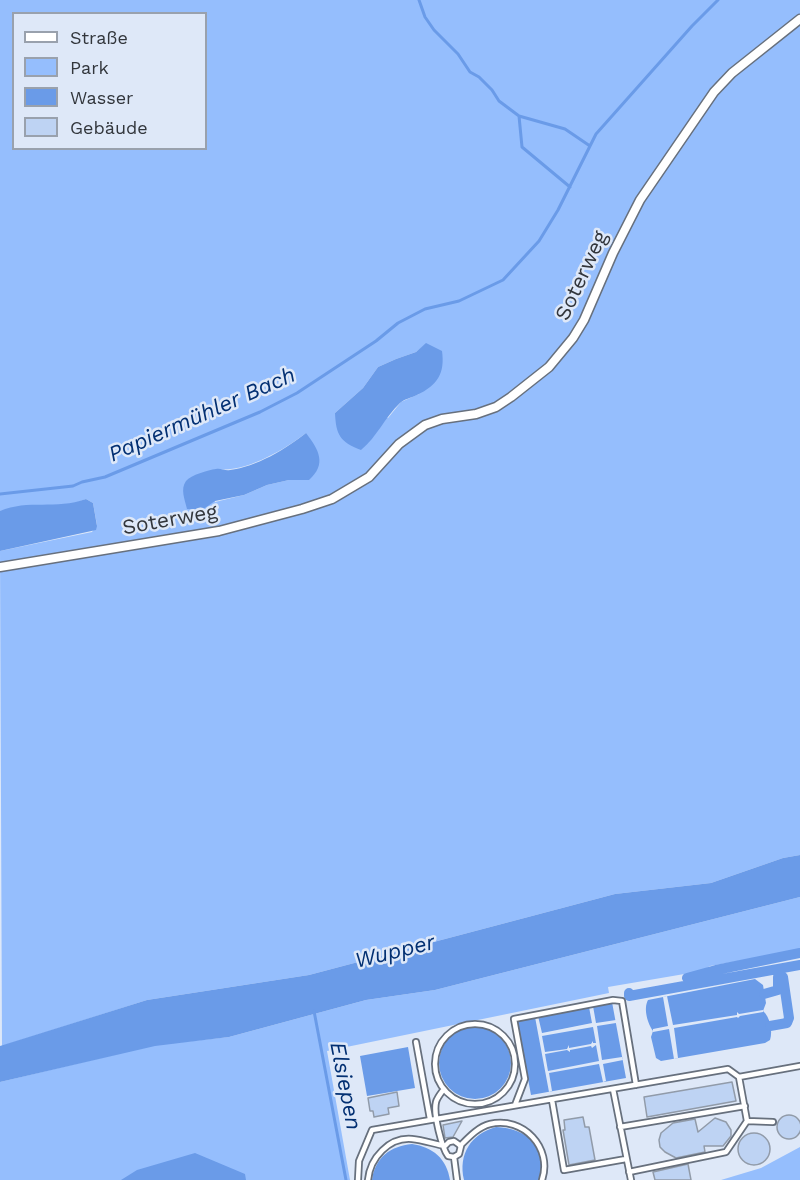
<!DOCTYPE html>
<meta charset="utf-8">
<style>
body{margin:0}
#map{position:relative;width:800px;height:1180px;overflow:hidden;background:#dee8f8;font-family:"Work Sans",sans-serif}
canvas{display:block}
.legend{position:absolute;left:12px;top:12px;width:195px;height:138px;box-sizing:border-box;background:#dee8f8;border:2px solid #99a1ad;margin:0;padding:8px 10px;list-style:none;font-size:18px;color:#32363c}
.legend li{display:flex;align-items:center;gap:12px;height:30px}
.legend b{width:30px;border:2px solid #99a1ad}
</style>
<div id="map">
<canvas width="800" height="1180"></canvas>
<ul class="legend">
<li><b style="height:8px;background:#fff"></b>Straße</li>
<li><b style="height:16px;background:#95befd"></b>Park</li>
<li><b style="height:16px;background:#6a9be8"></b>Wasser</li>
<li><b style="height:16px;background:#bed3f3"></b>Gebäude</li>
</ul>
</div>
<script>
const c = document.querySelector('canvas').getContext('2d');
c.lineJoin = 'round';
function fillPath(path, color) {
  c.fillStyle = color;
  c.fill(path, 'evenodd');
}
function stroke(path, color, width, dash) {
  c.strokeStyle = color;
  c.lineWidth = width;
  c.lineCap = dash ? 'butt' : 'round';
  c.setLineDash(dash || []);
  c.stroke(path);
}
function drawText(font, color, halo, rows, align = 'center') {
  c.font = font + ' "Work Sans",sans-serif';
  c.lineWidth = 5;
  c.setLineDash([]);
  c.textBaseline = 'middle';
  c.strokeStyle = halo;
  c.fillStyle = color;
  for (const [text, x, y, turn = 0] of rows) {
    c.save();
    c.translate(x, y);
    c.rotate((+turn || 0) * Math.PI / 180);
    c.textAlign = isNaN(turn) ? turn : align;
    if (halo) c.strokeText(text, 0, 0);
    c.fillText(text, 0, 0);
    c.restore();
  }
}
const green = new Path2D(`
 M0,0H800V855L783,858L711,883L615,894L309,975L147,1000L2,1046L0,551L92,532L97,525L93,503L86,499L70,505L0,511ZM14,14H206V148H14ZM426,344L419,394L401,402L388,418L335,413L363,388L378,367L396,359L416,352ZM306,433L309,480H289L267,485L244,495L215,502L217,469C245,473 284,450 306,433Z
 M800,897V950L710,966L702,971L608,987L609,993L327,1051L350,1180H0V1082L155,1045L229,1037L366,1000L435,990Z
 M800,1147V1180H721L761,1168Z`);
const water = new Path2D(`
 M426,343L442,351C445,373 438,385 417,395C411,398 404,399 400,403C385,417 377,437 361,450C340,442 336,435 335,413L363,388L378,367L396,359L416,352Z
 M306,433C319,450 327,464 309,480H289L267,485L244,495L215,501L202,510L187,509C185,500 180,489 186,481C191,475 208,470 216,469C221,468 225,471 230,470C256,467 286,449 306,433Z
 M86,499L93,503L97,526L96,530L0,551V511C28,499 56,510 86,499Z
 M800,855V897L435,990L366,1000L229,1037L155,1046L0,1082V1046L147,1000L309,975L615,894L711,883L783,858Z
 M755,979L763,985L766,1003L763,1011C770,1017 773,1031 770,1040L765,1043L661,1061L656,1058L651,1037L653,1031C648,1024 643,1009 648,1000Z
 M612,1002L626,1078L531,1095L517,1020Z
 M439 1063a36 36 0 1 1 72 0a36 36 0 1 1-72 0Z
 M408,1047L415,1088L367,1096L360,1056Z
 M496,1127C527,1128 549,1148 539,1180H464C458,1154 471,1134 496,1127Z
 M412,1144C433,1147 447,1159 450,1180H372C375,1158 390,1146 412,1144Z
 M195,1153L245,1174L246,1180H121L137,1170Z`);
const pier = new Path2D(`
 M667,996L673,1025L737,1015V1012L739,1014L763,1010V1012L740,1016L738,1018L737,1017L674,1028L678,1058L674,1059L669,1029L653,1032V1029L668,1026L663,997Z
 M593,1006L596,1023L616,1020V1023L597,1026L602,1060L622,1057L623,1060L603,1064L606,1081L603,1082L599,1064L549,1073L552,1091L549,1092L535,1017L538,1016L542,1033L592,1023L589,1007ZM593,1027L596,1043H593V1041L591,1044L569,1048V1045L567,1049L545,1052L542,1036ZM596,1045L599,1061L548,1071L545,1054L567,1050L570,1052V1050L591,1046L592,1048Z`);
const stream = new Path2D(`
 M419,0L425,17L434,30L458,54L470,72L479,77L492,90L499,101L519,116L522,147L570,187
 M519,116L565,129L590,146
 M0,494L73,486L82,482L105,477L260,412L297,393L376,341L398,323L425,309L459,301L503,280L539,241L558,210L596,134L692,26L718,0
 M314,1011L346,1180`);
const canal = new Path2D(`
 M687,978L716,970L800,953
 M629,993V996L800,965
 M764,994L778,990V977
 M770,1026L787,1023L789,1018L783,977`);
const building = new Path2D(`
 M732,1082L736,1101L647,1117L644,1097Z
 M397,1092L399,1106L388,1108L389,1114L374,1117L373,1111H370L368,1098Z
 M777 1127a12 12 0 1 1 24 0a12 12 0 1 1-24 0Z
 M583,1117L585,1127H589L595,1160L569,1165L563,1130H565L564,1120Z
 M715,1118L726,1122L731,1130V1136L723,1146H704L705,1152L676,1158L665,1152L660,1147L659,1140L661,1133L673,1123L695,1119L698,1132Z
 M462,1121L453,1137L445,1138L443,1125Z
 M738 1149a16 16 0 1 1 32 0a16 16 0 1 1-32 0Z
 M688,1164L691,1180H655L653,1172Z`);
const lane = new Path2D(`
 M435 1064a40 40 0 1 1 80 0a40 40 0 1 1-80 0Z
 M416,1042L430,1119
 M739,1077L747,1121L773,1122
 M613,1089L631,1180
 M552,1100L564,1170L626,1159
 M515,1105L525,1079L514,1019L613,1000L622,1001L636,1085
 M620,1127L745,1106
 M460,1146C469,1137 478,1127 490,1124C523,1116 553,1148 542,1180
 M454,1157L457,1180
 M629,1172L726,1152L747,1121
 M358,1180L359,1161L372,1130L728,1069L739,1077L800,1066
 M368,1180C370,1158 389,1137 412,1139C423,1140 434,1144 445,1146L449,1142L454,1141L461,1146L459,1154L454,1157L448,1156C442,1148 433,1114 436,1102C437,1098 441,1093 444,1089`);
const street = new Path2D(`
 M0,567L219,531L302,509L332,499L369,477L399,444L425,425L442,419L476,414L496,407L511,397L549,367L573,338L584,320L613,253L640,200L714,92L732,73L800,19`);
const streetNames = [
 ["Soterweg",582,276,-65],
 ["Soterweg",170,520,-10]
];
const waterNames = [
 ["Papiermühler Bach",202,415,-24],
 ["Wupper",395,952,-14],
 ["Elsiepen",345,1086,79]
];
fillPath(green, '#95befd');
fillPath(water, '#6a9be8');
fillPath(pier, '#dee8f8');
stroke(stream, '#6a9be8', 3);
stroke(canal, '#6a9be8', 10);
fillPath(building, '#bed3f3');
stroke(building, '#919ba9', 1.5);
stroke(lane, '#67707d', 8);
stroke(street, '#67707d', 11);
stroke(lane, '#fff', 4.5);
stroke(street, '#fff', 8);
drawText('21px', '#32363c', '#dee8f8', streetNames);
drawText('italic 22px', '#022f72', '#dee8f8', waterNames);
</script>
